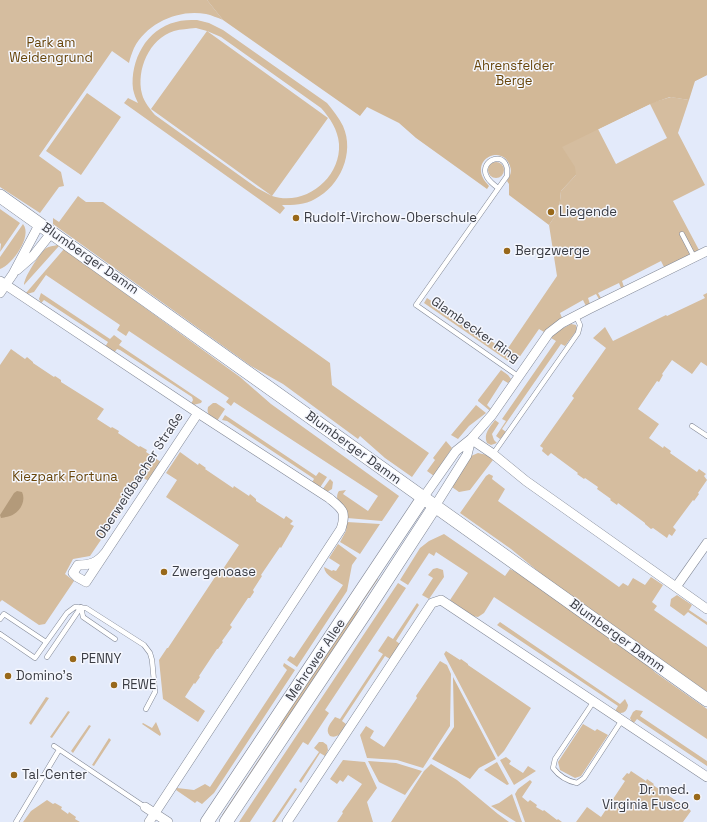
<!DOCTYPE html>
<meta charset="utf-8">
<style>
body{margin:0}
canvas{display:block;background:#e3eafa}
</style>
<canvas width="707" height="822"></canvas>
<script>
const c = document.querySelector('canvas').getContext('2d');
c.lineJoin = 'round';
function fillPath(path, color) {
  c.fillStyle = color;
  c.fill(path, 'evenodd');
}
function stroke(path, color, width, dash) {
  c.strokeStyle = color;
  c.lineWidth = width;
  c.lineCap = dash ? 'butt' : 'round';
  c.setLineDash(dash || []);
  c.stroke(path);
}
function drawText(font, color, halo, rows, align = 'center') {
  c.font = font + ' "Space Grotesk",sans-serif';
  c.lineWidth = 3;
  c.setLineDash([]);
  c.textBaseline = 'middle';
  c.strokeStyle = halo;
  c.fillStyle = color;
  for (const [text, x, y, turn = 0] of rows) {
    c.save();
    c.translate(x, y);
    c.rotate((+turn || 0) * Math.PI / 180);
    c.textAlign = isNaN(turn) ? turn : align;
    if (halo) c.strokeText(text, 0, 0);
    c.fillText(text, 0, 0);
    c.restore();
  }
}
const green = new Path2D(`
 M0,0H207L223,20C218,18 211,15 206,14C178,9 147,23 134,48C132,53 130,58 129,63L112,51L39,156L61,172L64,186L59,187L40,213L0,187Z
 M707,0V75L654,102L671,97L689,100L678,133L705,185L673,201L699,250L664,267L661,261L622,281L624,287L621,288L619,283L598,293L601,298L599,299L596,294L588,298L590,304L586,306L583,300L560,313L562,318L544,332L539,329L514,365L424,303L427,298L506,351L557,276L549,225L559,210L561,191L576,175L474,148ZM650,104L667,138L616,164L598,129Z
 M197,20L209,23L223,30L327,103C333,110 339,118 343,126C355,153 340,186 315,199C305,205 293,205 282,205L285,208L280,214L124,103L128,98L138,103C136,99 134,94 133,89C130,61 146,29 176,22C182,20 190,20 197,20ZM196,28L207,31L151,109L272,196L257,188L155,115C150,109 144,102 142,94C136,70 149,39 174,31C181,29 188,29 196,28ZM207,31L221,37L321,108C330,118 338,130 339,144C341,178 305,207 272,196L328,118Z
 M87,93L121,117L81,175L46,151Z
 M488 170a8 8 0 1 1 16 0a8 8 0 1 1-16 0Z
 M78,196L86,202H103L330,363L332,385L429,453L412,477L385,458L360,436L358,439L283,384L251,366L53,224V218L59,222Z
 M0,209L20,223L0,252L1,244L0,243Z
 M23,224C33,236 12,265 0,269V257Z
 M58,245L59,246L24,285C24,277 39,255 45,249C49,246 53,246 58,245Z
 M64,249L240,377L271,404L399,496L382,521L347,518C343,511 333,499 339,491L346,490L343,494L368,511L378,496L234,402L231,406L226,402L229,398L129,331L126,336L117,330L120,325L46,275L34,292L27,294L26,293Z
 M41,293L110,339L114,335L122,341L119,345L202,401L201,403L193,405L191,404L193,400L192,397L120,350L117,349L114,353L105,347L108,342L44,300L41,303L39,299Z
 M707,293V366L701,362L692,374L672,360L662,374L663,375L659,382L657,381L638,409L659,424L649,438L663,448L664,446L671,451L670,453L697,472L699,469L706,474L704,476L707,480L698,493L699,494L694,501L693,500L673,527L676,530L672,536L669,534L667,538L653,528L651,529L645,524V523L618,503L617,505L610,500L611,499L597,489L598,487L585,478L584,479L577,474L578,473L551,453L548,456L542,451L543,448L540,446L574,398L572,396L606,348L593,338L605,327L613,341L666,315L667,316L705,298L703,295Z
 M571,324L576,325L577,330L565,346L561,344L502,429L506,432L500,439L496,436L506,421L502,419L556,341L551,338L556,332Z
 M11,349L25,359L27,357L33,362V363L54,377L55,376L61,380V382L104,409L97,419L111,428L112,427L119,431L118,433L139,447L140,446L147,450L146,452L161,462L149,481L143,478L90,556L73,559L65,574L74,581L45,624L39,625L2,600L0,602V365Z
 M501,370L508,375L511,379L508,383L503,380L487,405L491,409L489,410L478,401V400Z
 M213,403H216L225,409L217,421C211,417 206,415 208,407Z
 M476,405L486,413L469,426L458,439L451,435Z
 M225,415L316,476L319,472L327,477L319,489L311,484L314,479L313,478L227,421L222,420Z
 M495,420L499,423L492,434L494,440L497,443L491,445L487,443C483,434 490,427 495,420Z
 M446,441L452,448L434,476L427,471L435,460L433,458Z
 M180,452L198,465L199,463L206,468L205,469L233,488L234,486L249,496L250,494L256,499V501L284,519L286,516L293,521L290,524L294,526L281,548L280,547L261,575L262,576L253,590L254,592L250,598H248L230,625L232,627L222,641L223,642L218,649H217L199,676L200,677L195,684L194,683L185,697L205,711L198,722L163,699L159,660L167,648H168L219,571L221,572L239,545L166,497L177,480L166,473Z
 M478,453L487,455L493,460L470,490L459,492L452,487L471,456Z
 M489,474L493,476L492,479L505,489L498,501L619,587L623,583L628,586L633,578L645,585L651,577L663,585L652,602L657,606L654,610L707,647V692L545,577L511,549L460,513L486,476Z
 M330,479L333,482L332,489L327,492L322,490Z
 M347,522L380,524L360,554L340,542L346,531Z
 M444,534L505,576L510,569L518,573L625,646L656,673L707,709V739L494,597L484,613L478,617L472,616L450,600L468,573L436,552L434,556L429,553L408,585L400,580L420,548L429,541Z
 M338,544L357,558L352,565L347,591L297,667L287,660L290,656L294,658L343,585C336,580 325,576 324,567L332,571L333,570L336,571L340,565L329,558Z
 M437,568L443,570L444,577L429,599L422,595L433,578L428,575L433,569Z
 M375,578L378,579L361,604L351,626L225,817L222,815L277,732L286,714Z
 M398,583L406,588L325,710L329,713L308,745L303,742L250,822H239Z
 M677,595L692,605L689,610L707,622V625L688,612L684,616L670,606L671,599Z
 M417,603L419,605L396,641L400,644L390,659L385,656L342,721L346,724C342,731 339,739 330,736C324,729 331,723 335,717L340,719L383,654L378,651L388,636L393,639Z
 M500,622L620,704L625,699L628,705C627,713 621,715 615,711L618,706L497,625Z
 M446,651L460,660L461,659L468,664V665L531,708L504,751L498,757L444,654Z
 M440,661L447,665L451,674L450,726L423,768L397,760L367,758L360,735L366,726L374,731L370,738L384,747L417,698L416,696Z
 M284,663L295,670L214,793L202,804L197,801L195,803L176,790L177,788L194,790L205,784L210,787L287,670L283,666Z
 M46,697L49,698L31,725L29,723Z
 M636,710L643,711L640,716L707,761V766L637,719L633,724L630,718L633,712Z
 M68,711L70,712L52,738L50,737Z
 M156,722L161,734L160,736L142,724L143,723L152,728Z
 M583,724L595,731L597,729L608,735L581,776L575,778L560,770L558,762Z
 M89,725L91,726L73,753L71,751Z
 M109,738L111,740L94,766L92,765Z
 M319,742H323L327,745L328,750L325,756L320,753L301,783L299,781L319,752L314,748Z
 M506,757L511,761L509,764L523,773L528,766L536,771L514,785L500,760Z
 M343,760L365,762L377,788L367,802L373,822H337L343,813L342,812L362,784L348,775L343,782L340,780L337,784L330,779Z
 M368,761L396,763L422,771L405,795L379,782Z
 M497,762L509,784L507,785L484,770Z
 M431,764L457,780L498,814L509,822H391L424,771Z
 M631,771L646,781L647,779L654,784L653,785L681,804L683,801L689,806L688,808L691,811L683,822H576L587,807L601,817L625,781L622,779L627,773L629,774Z
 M530,780L532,782L522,797L528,802L530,800L537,805L536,807L543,811L544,810L557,820L558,819L562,822H525L515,794L518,789Z
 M295,788L297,789L275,822H272Z
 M512,794L522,822H516L491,806L499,803Z
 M47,800L53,804L55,803L62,807L61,809L68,814L69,812L76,817L75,819L80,822H23L31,811Z`);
const forest = new Path2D(`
 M207,0H707V75L695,81L689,100L670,97L650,104L562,147L575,167L576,175L561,191L559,210L549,225L509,195V184L507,181C510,176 512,172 510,166C503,145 473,157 483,178C484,181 487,183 489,186L487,189L416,138L399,123L367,107L360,116L223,20Z
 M453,677L496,759L479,768L470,779L432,759L454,727Z`);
const water = new Path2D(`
 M17,491L22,492C26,500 21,510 14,514C10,517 5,517 1,518L0,515L14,493Z`);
const service = new Path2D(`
 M498,188C494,185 489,181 487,177C477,160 510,147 507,176L416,305L518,376
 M682,234L694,257
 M692,426L707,436
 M493,454L578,333L580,325L576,316
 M81,607L83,617L115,639
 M0,619L4,614L46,642
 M0,634L35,658L67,613L75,607L86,608L144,645L150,653L152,660L155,692L146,709
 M47,657L81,607
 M594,701L555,759L553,768C559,776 567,781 577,783L584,778L622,720
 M54,746L145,807
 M16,822L59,750`);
const minor = new Path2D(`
 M17,270L33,256L52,232
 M0,281L198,413L329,498C342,509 347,511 341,529L149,822
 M0,293L13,274L40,223
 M471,439L493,454L526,481L707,609
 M423,498L456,451L471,439L492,415L549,333L562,323L589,309L707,251
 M435,506L467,455L471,439
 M105,553C97,563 90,565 78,565L73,573L77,577L86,582L198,413
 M676,587L707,543
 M145,807L168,822
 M287,822L432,603L441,600L707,777`);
const secondary = new Path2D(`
 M0,196L707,700
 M207,822L423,498
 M226,822L366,612L435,506`);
const markers = [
 [551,212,4,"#98681a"],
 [296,218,4,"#98681a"],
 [507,251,4,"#98681a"],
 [164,572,4,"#98681a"],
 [73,659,4,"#98681a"],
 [8,676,4,"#98681a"],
 [114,685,4,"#98681a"],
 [14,775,4,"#98681a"],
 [697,797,4,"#98681a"]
];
const parkNames = [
 ["Park am",51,43],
 ["Weidengrund",51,58],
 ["Ahrensfelder",514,66],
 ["Berge",514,81],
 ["Kiezpark Fortuna",65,477]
];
const poiNames = [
 ["Liegende",559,212],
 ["Rudolf-Virchow-Oberschule",304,218],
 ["Bergzwerge",515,251],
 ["Zwergenoase",172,572],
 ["PENNY",81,659],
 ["Domino's",16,676],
 ["REWE",122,685],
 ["Tal-Center",22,775],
 ["Dr. med.",689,790,"right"],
 ["Virginia Fusco",689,805,"right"]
];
const streetNames = [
 ["Blumberger Damm",90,259,35],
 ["Glambecker Ring",475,330,35],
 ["Blumberger Damm",353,448,36],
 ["Oberweißbacher Straße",140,476,-57],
 ["Blumberger Damm",617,636,36],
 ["Mehrower Allee",316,660,-56]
];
fillPath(green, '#d5bd9f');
fillPath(forest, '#d2b897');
fillPath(water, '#b39a7a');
stroke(service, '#828896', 5.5);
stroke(minor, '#828896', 10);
stroke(secondary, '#828896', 14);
stroke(service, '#fff', 4.5);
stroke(minor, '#fff', 9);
stroke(secondary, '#fff', 13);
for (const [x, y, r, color] of markers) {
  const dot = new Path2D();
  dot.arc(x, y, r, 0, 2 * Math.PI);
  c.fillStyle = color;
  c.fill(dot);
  stroke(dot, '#f5f7fe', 1.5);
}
drawText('13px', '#68450a', '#f5f7fe', parkNames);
drawText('13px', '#3a3c43', '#f5f7fe', poiNames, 'left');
drawText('13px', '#3a3c43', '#f5f7fe', streetNames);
</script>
